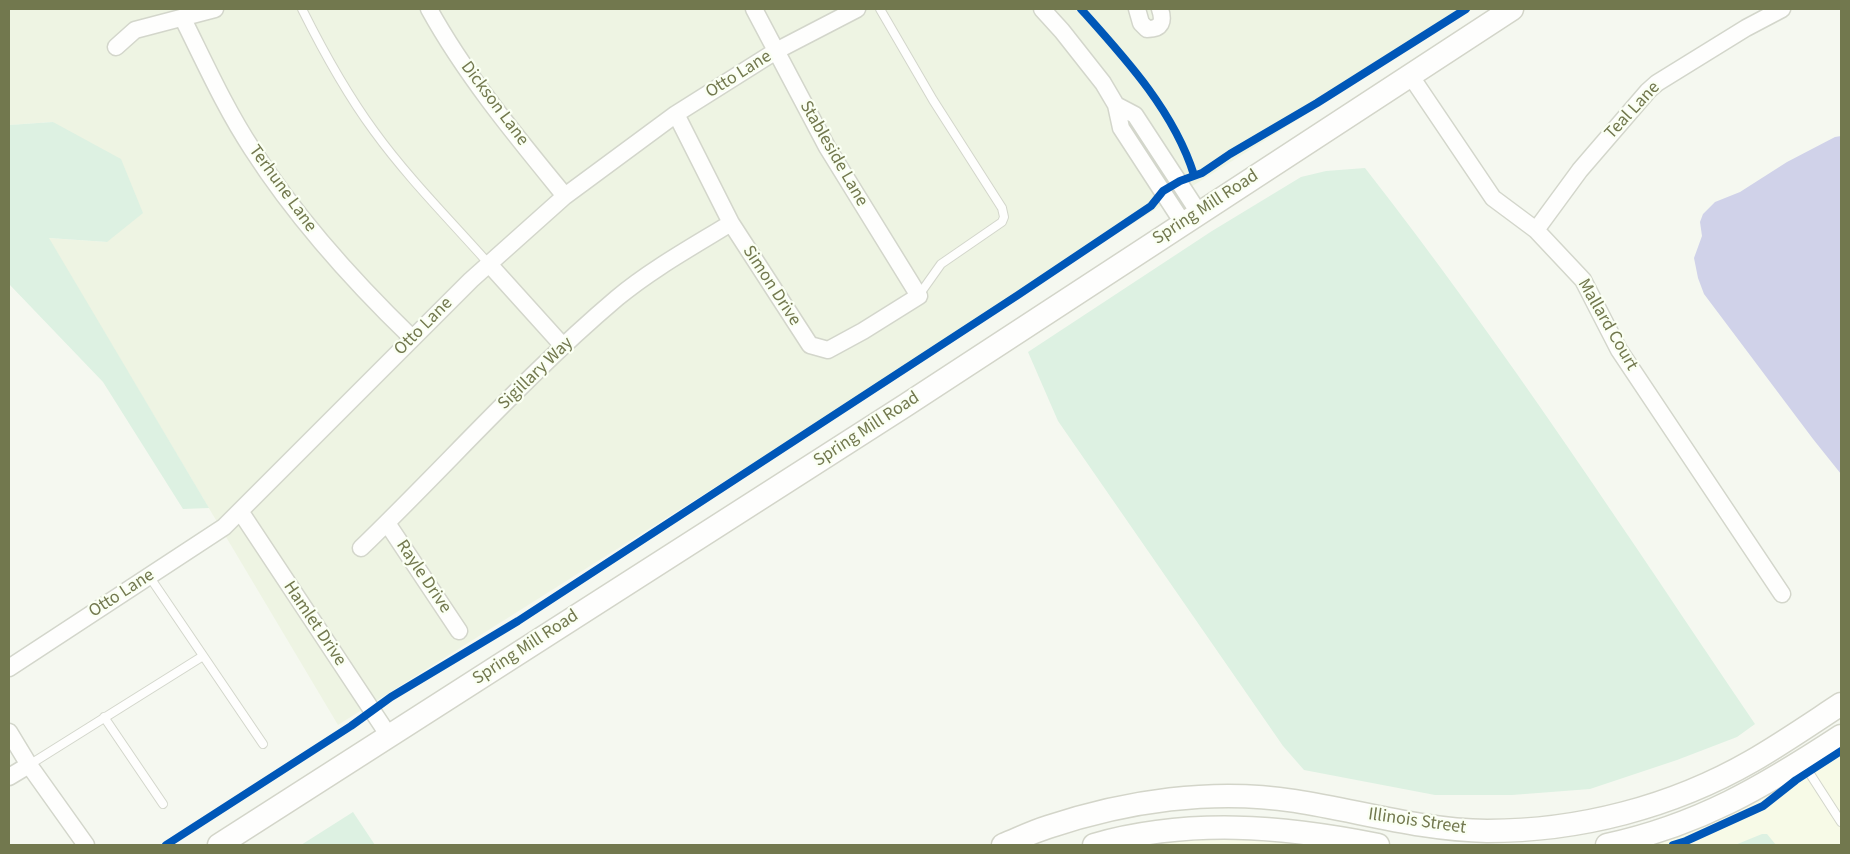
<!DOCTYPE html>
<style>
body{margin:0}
#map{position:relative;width:1850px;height:854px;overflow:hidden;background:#f5f8f0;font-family:"Source Sans 3",sans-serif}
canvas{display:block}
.frame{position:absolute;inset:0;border:10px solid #72784e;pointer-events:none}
</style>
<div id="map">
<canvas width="1850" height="854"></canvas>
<div class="frame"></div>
</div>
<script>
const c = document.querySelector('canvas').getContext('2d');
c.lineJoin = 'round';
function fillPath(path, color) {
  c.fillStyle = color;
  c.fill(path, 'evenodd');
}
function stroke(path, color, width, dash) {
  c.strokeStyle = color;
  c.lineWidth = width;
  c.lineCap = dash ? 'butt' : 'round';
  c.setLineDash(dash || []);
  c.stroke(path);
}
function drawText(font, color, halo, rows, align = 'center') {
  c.font = font + ' "Source Sans 3",sans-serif';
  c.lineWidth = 4.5;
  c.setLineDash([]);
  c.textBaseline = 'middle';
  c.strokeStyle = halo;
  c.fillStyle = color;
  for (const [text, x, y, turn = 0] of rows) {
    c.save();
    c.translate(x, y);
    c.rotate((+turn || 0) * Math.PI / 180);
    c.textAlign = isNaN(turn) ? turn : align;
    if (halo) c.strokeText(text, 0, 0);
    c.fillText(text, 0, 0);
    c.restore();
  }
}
const residential = new Path2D(`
 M9,9H1473L338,725L48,238L107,242L53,122L9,125Z`);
const commercial = new Path2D(`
 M1841,748V845H1645L1728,814L1786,785Z
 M1241,835L1339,845H1138L1187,838Z`);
const green = new Path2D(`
 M53,122L121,159L143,213L107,242L49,238L209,508L183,509L103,382L9,284V125Z
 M1365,168C1504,346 1628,536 1755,724L1737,737L1677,760L1590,789L1512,795H1435L1304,770L1283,746L1058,421L1028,352L1212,231L1301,177L1326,171Z
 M353,812L375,845H301Z
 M1762,834H1767L1776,845H1735Z`);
const water = new Path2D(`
 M1841,136V474L1813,439L1704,294L1698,278L1694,258L1702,236L1700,222L1703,214L1715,202L1740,192L1787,162L1835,137Z`);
const lane = new Path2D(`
 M302,9C323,51 346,93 374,131C408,178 450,220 489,264
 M880,9L933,100L1002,208L1004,217L1002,222L941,264L919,295
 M149,576L263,744
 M104,717L163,804
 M1803,763L1841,822
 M29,765L203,656`);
const street = new Path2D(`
 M429,9C466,76 516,136 565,196
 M1042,9L1062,31L1103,83L1116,105L1121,128L1183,223
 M1137,9L1141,23L1147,29C1162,29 1164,21 1160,9
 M183,19C205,63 225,108 252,149C297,219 353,281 412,338
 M116,47L135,30L215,9
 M1410,75L1493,198L1536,230L1583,280L1619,350L1782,594
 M1116,105L1135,115L1199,213
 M676,114L731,223L810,345L828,350L863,331L919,296L827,147L754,9
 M1536,230L1580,170L1648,91L1657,83L1746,28L1782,9
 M489,264L563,346
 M240,511L389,736
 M387,523L459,631
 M361,548C447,465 526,375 617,298C652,269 692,247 731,223
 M9,668L224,527L471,280L565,196L676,114L776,51L857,9
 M9,732L29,765L86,845
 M9,777L29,765`);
const secondary = new Path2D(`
 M219,845L906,405L1512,9
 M1003,845C1018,839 1032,832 1048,827C1126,801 1213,788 1295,801C1359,811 1421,830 1487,831C1579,831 1672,807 1752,761C1783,743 1812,723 1841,704
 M1094,845C1189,818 1283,826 1378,845
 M1607,845C1699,825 1763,787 1841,736`);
const cycleway = new Path2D(`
 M1081,9C1125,58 1174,111 1194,175
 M166,845L351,726L391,697L518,621L1018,295L1151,206L1163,191L1180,181L1202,173L1230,154L1317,103L1466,9
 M1673,845L1686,841L1763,806L1796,780L1841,751`);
const streetNames = [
 ["Otto Lane",739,75,-32],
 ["Dickson Lane",494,104,53],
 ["Teal Lane",1633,111,-47],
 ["Stableside Lane",833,154,60],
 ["Terhune Lane",282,189,54],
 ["Spring Mill Road",1206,208,-33],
 ["Simon Drive",771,286,57],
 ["Mallard Court",1607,325,60],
 ["Otto Lane",424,327,-45],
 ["Sigillary Way",536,374,-44],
 ["Spring Mill Road",867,430,-33],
 ["Rayle Drive",423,577,56],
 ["Otto Lane",122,594,-33],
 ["Hamlet Drive",314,624,56],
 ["Spring Mill Road",526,648,-33],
 ["Illinois Street",1417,822,8]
];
fillPath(residential, '#eef4e3');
fillPath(commercial, '#f7fae7');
fillPath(green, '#ddf1e2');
fillPath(water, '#d0d2e9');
stroke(lane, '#d3d6cb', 10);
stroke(street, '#d3d6cb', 19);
stroke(secondary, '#d3d5c9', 25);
stroke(lane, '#fefefd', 8);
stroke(street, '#fefefd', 16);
stroke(secondary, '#fefefd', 22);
stroke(cycleway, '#0057b8', 8);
drawText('18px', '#72784e', '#fafff3', streetNames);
</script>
